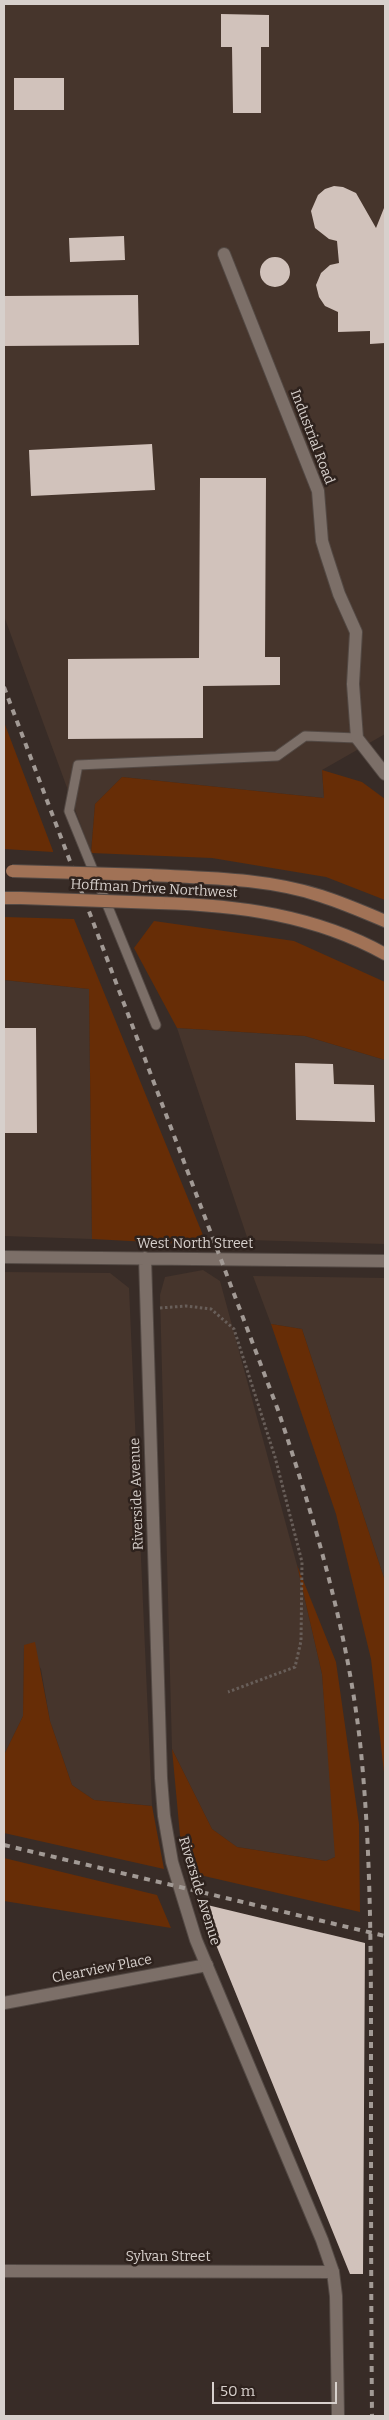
<!DOCTYPE html>
<style>
body{margin:0}
#map{position:relative;width:389px;height:2420px;overflow:hidden;background:#382c27;font-family:Bitter,serif}
canvas{display:block}
.frame{position:absolute;inset:0;border:5px solid #d7d0cc;pointer-events:none}
.scale{position:absolute;left:212px;top:2382px;width:125px;height:22px;box-sizing:border-box;border:2px solid #d7d0cc;border-top:0;padding-left:6px;font-size:15px;line-height:18px;white-space:nowrap;color:#d7d0cc;-webkit-text-stroke:4px #2e221d;paint-order:stroke}
</style>
<div id="map">
<canvas width="389" height="2420"></canvas>
<div class="frame"></div>
<div class="scale">50 m</div>
</div>
<script>
const c = document.querySelector('canvas').getContext('2d');
c.lineJoin = 'round';
function fillPath(path, color) {
  c.fillStyle = color;
  c.fill(path, 'evenodd');
}
function stroke(path, color, width, dash) {
  c.strokeStyle = color;
  c.lineWidth = width;
  c.lineCap = dash ? 'butt' : 'round';
  c.setLineDash(dash || []);
  c.stroke(path);
}
function drawText(font, color, halo, rows, align = 'center') {
  c.font = font + ' Bitter,serif';
  c.lineWidth = 5;
  c.setLineDash([]);
  c.textBaseline = 'middle';
  c.strokeStyle = halo;
  c.fillStyle = color;
  for (const [text, x, y, turn = 0] of rows) {
    c.save();
    c.translate(x, y);
    c.rotate((+turn || 0) * Math.PI / 180);
    c.textAlign = isNaN(turn) ? turn : align;
    if (halo) c.strokeText(text, 0, 0);
    c.fillText(text, 0, 0);
    c.restore();
  }
}
const built = new Path2D(`
 M4,4H385V734L322,770L324,798L122,777L95,804L91,853L4,616Z
 M4,980L89,989L92,1239L4,1236Z
 M177,1028L305,1036L385,1060V1244L248,1240Z
 M203,1270L220,1281L297,1565L322,1674L335,1834V1857L326,1861L237,1847L212,1829L172,1749L160,1295L165,1277Z
 M4,1272L110,1273L129,1288L152,1806L94,1800L72,1785L50,1721L41,1669L24,1646L23,1716L4,1755Z
 M253,1276L385,1278V1581L302,1329L271,1324Z`);
const green = new Path2D(`
 M4,722L53,851V852L4,849Z
 M322,770L362,782L385,799V900L326,877L212,858L91,853L95,804L122,777L324,798Z
 M4,917L74,919L207,1245L92,1239L89,989L4,980Z
 M154,921L294,941L385,982V1060L305,1036L177,1028L134,948Z
 M271,1324L302,1329L385,1581V1781L371,1659L336,1514Z
 M297,1565L336,1662L359,1824L360,1912L191,1873L181,1846L172,1749L212,1829L237,1847L326,1861L335,1857L322,1674Z
 M35,1642L50,1721L72,1785L94,1800L152,1806L164,1869L4,1833V1755L23,1716L24,1645Z
 M4,1858L157,1895L171,1928L4,1901Z`);
const building = new Path2D(`
 M221,14L269,15V47H261V113H233L232,47H221Z
 M14,78H64V110H14Z
 M334,186L343,187L356,193L376,228L384,208H385V343L370,344V331L338,332V312L325,306L319,297L316,285L321,273L330,265L339,263L337,241L329,239L315,228L311,211L318,195L325,189Z
 M124,236L125,260L70,262L69,238Z
 M260 272a15 15 0 1 1 30 0a15 15 0 1 1-30 0Z
 M138,295L139,345L4,346V296Z
 M152,444L155,490L31,496L29,450Z
 M200,478H266L265,657H280V685L203,686V738L68,739V659L199,658Z
 M4,1028H36L37,1133H4Z
 M295,1063L333,1064L334,1084L374,1085L375,1122L296,1120Z
 M199,1903L365,1943L363,2274H350Z`);
const path = new Path2D(`
 M160,1308L186,1306L211,1309L234,1329L275,1457L302,1562L301,1641L295,1667L228,1692`);
const service = new Path2D(`
 M156,1025L69,811L78,765L277,756L305,736L357,738`);
const minor = new Path2D(`
 M224,254L318,491L322,541L326,554L339,594L356,632L353,684L357,738L385,774
 M4,2003L207,1965
 M4,2271L333,2272`);
const tertiary = new Path2D(`
 M4,1257L385,1261
 M145,1258L161,1778L164,1816L172,1862L196,1940L322,2240L333,2272L336,2296L338,2416`);
const secondary = new Path2D(`
 M149,875C206,878 266,878 321,896C343,903 364,912 385,921
 M4,898H21
 M159,903C237,905 315,915 385,954`);
const rail = new Path2D(`
 M4,687L278,1410C314,1518 347,1628 360,1742C371,1847 371,1953 371,2058C371,2178 371,2297 372,2416
 M4,1845L385,1936`);
const secondaryBridge = new Path2D(`
 M12,871L149,875
 M21,898L159,903`);
const streetNames = [
 ["Industrial Road",312,437,69],
 ["Hoffman Drive Northwest",154,889,3],
 ["West North Street",195,1244],
 ["Riverside Avenue",137,1494,-92],
 ["Riverside Avenue",199,1891,73],
 ["Clearview Place",102,1969,-11],
 ["Sylvan Street",168,2257]
];
fillPath(built, '#46352c');
fillPath(green, '#672d06');
fillPath(building, '#d1c2bb');
stroke(service, '#534944', 11);
stroke(minor, '#534944', 14);
stroke(tertiary, '#534944', 14);
stroke(secondary, '#534944', 14);
stroke(path, '#685e59', 3, [2.5, 2.5]);
stroke(service, '#7c6f68', 9);
stroke(minor, '#7c6f68', 12);
stroke(tertiary, '#7c6f68', 12);
stroke(secondary, '#a17256', 12);
stroke(rail, '#a29a95', 4, [6, 6]);
stroke(secondaryBridge, '#534944', 14, []);
stroke(secondaryBridge, '#a17256', 12);
drawText('14px', '#d7d0cc', '#2e221d', streetNames);
</script>
